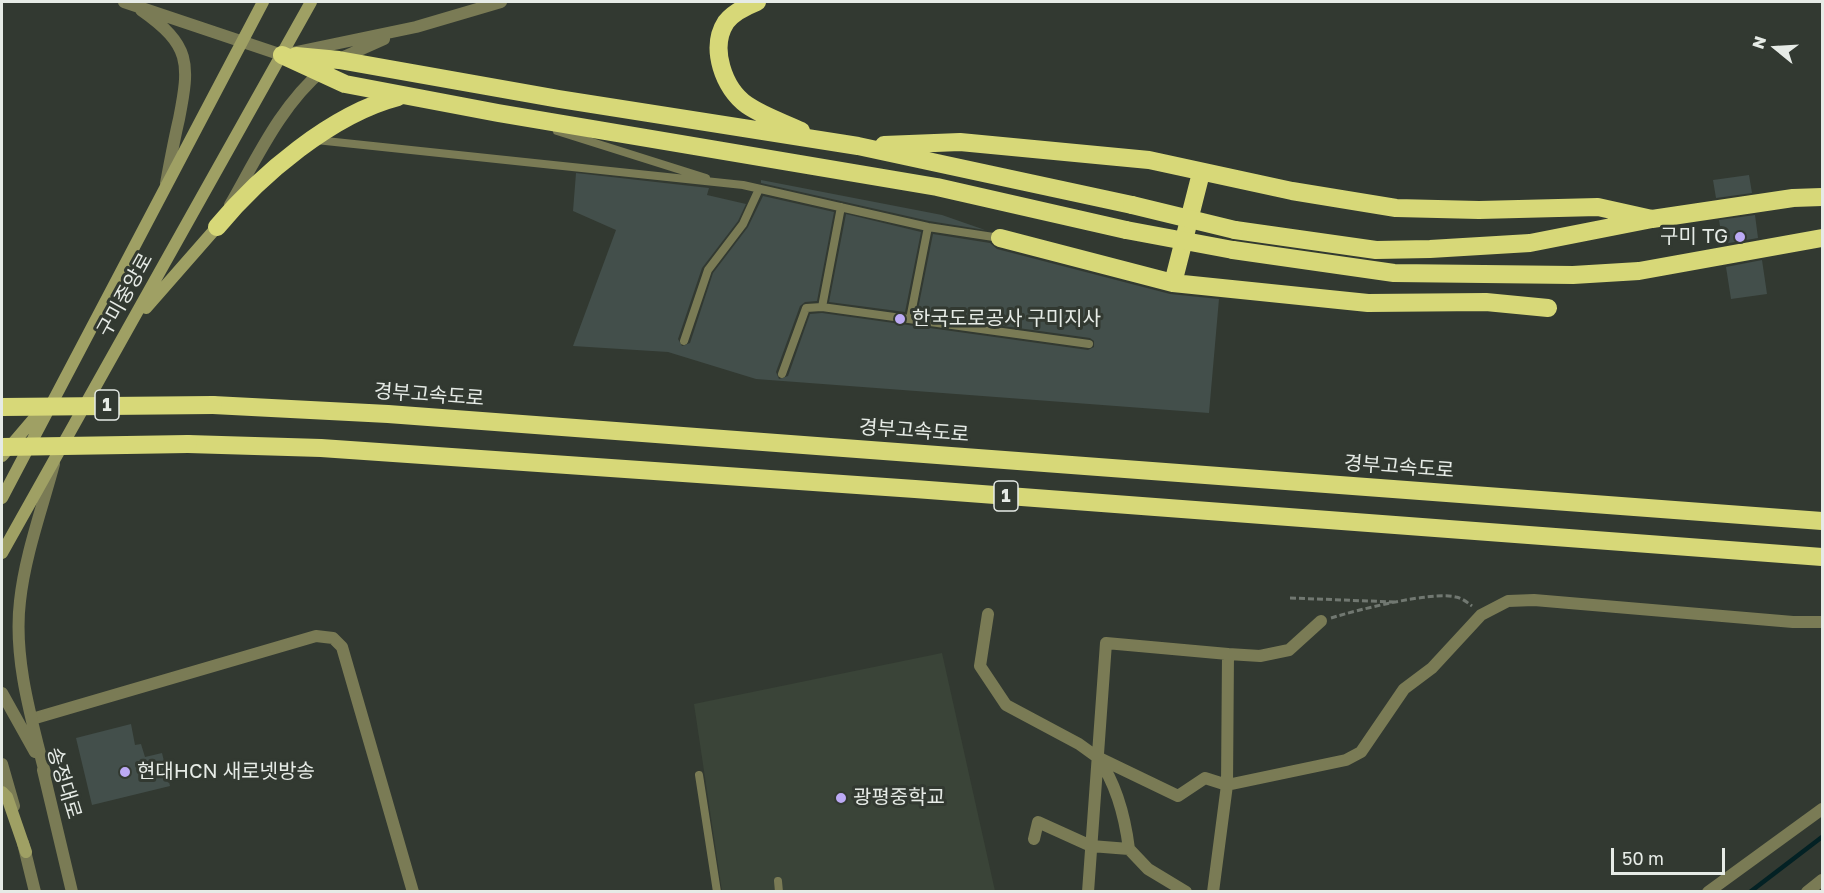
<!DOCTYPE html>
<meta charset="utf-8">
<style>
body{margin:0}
#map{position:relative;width:1824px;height:893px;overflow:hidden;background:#323931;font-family:"Golos Text",sans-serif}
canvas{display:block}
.frame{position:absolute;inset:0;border:3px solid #e6ebe6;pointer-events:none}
.north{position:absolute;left:1746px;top:18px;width:60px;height:60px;-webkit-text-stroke:4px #323931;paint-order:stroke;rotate:288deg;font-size:16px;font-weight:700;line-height:24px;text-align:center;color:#e6ebe6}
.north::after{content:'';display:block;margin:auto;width:21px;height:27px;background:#e6ebe6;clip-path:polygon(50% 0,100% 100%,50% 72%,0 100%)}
.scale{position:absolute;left:1611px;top:848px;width:114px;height:27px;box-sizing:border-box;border:3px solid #e6ebe6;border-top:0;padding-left:8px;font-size:18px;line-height:21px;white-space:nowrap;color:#e6ebe6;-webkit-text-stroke:4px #323931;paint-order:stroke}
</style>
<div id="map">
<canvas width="1824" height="893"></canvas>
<div class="frame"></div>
<div class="north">N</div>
<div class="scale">50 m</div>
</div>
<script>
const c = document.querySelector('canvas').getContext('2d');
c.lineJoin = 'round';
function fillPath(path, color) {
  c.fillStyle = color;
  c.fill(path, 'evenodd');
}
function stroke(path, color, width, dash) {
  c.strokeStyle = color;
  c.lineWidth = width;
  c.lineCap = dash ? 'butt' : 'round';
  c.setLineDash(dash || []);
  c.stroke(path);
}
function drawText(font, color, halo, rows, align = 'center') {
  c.font = font + ' "Golos Text","Noto Sans KR",sans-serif';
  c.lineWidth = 6;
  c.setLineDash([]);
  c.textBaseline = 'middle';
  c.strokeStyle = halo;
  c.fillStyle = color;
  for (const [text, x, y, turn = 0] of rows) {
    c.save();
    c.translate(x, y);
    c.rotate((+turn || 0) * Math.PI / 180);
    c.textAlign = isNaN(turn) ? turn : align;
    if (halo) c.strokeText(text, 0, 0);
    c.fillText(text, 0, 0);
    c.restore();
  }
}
const built = new Path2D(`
 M942,653L995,891H722L694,704Z`);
const stream = new Path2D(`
 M1750,892L1822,837`);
const building = new Path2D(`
 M576,173L709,188L707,195L746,204L738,221L702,268L678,339L682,346L690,343L713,273L748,227L763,196L834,212L817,301L805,302L800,306L776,372L779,379L788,376L810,314L822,313L1088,350L1094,347V341L1090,338L917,314L933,234L990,243L997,249L1170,294L1219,299L1209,413L756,379L668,352L573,346L616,230L573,211Z
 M1749,175L1752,193L1716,198L1713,180Z
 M761,180L942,215L985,230L929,221L761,183Z
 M846,214L921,232L905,312L829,302Z
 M1755,215L1758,238L1723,244L1719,220Z
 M1762,260L1767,294L1731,299L1726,267Z
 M131,724L135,745L141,744L145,757L162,753L170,786L92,805L76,738Z`);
const path = new Path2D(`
 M1290,598L1395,602
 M1331,618C1357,610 1431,591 1456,597C1462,598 1468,603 1472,606`);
const service = new Path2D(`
 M557,131L706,178
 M316,140L743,185L928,227L1000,238
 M822,307L1089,344
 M910,319L928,227
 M684,341L708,270L743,224L759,189
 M782,374L806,308L822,307L841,207
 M699,775L717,892
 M778,881L779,892`);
const minor = new Path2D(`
 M988,614L980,666L1006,705L1079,744L1097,757L1178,796L1205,778L1227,785L1346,760L1361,752L1404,689L1432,668L1481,615L1508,601L1534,600L1793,622H1822
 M1228,654L1260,656L1289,650L1321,621
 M32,719L316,636L333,638L342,647L413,892
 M1098,758C1117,785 1125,817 1129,849
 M1034,839L1038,822L1091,846L1129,849L1148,869L1186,892
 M1088,892L1106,643L1228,654L1227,785L1213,892
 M1708,892L1822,809
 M1807,892L1822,880`);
const tertiary = new Path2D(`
 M124,2L282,55L416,27L501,2
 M141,10C191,45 190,63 179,119C174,140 170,162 166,183
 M337,60L384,39
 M230,205C257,158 281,105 323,70
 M2,693L35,752
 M2,764L14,806
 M43,770L72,892
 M46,777C32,721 13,659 20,601C25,555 42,509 54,464
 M23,843L35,892`);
const secondary = new Path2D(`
 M146,308L217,227
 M2,456L43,408
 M2,498L263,2
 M2,553L311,2
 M2,792L7,797L26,852`);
const motorway = new Path2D(`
 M757,2C747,6 733,13 726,22C709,48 724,89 747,105C763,116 784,123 801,131
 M282,55L345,84L498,113L937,187L1126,230
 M296,56L339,60L559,99L858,146L1132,205
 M884,145L960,142L1149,160L1292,191L1396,208L1479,210L1598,207L1652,219
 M217,227C260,175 332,114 398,97
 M1235,230L1376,250L1430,249L1530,243L1652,219L1793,198L1822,197
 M1000,238L1173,283L1368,303L1486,302L1548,308
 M1233,250L1394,273L1573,275L1639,271L1822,238
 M1173,283L1201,173
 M213,405L388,414L1822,521
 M188,444L321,448L915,489L1822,557`);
const motorwayBridge = new Path2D(`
 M1132,205L1235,230
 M1126,230L1233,250
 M2,407L213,405
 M2,447L188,444`);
const markers = [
 [1740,237,6,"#bcaaf5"],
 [900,319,6,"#bcaaf5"],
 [125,772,6,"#bcaaf5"],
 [841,798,6,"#bcaaf5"]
];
const shields = [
 [107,405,24],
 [1006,496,24]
];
const shieldNames = [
 ["1",107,405],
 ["1",1006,496]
];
const poiNames = [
 ["구미 TG",1728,237,"right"],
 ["한국도로공사 구미지사",912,319],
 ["현대HCN 새로넷방송",137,772],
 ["광평중학교",853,798]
];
const streetNames = [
 ["구미중앙로",125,295,-61],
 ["경부고속도로",429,395,4],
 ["경부고속도로",914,431,4],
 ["경부고속도로",1399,467,4],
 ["송정대로",64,783,73]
];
fillPath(built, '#3a4438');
stroke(stream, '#032124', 4.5);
fillPath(building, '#434f4b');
stroke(path, '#717871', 3, [6, 3]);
stroke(service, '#7a7b55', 8);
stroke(minor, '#7a7b55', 12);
stroke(tertiary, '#7a7b55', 12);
stroke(secondary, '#9fa064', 12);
stroke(motorway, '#d7d878', 18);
stroke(motorwayBridge, '#d7d878', 18);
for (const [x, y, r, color] of markers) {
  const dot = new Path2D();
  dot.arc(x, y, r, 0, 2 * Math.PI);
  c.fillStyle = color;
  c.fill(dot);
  stroke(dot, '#323931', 2);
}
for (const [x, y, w] of shields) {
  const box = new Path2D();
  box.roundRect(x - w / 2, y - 15, w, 30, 4.5);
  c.fillStyle = '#323931';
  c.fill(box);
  stroke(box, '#e6ebe6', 1.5);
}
drawText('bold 18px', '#e6ebe6', null, shieldNames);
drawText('20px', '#e6ebe6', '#323931', poiNames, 'left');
drawText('20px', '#e6ebe6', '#323931', streetNames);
</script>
